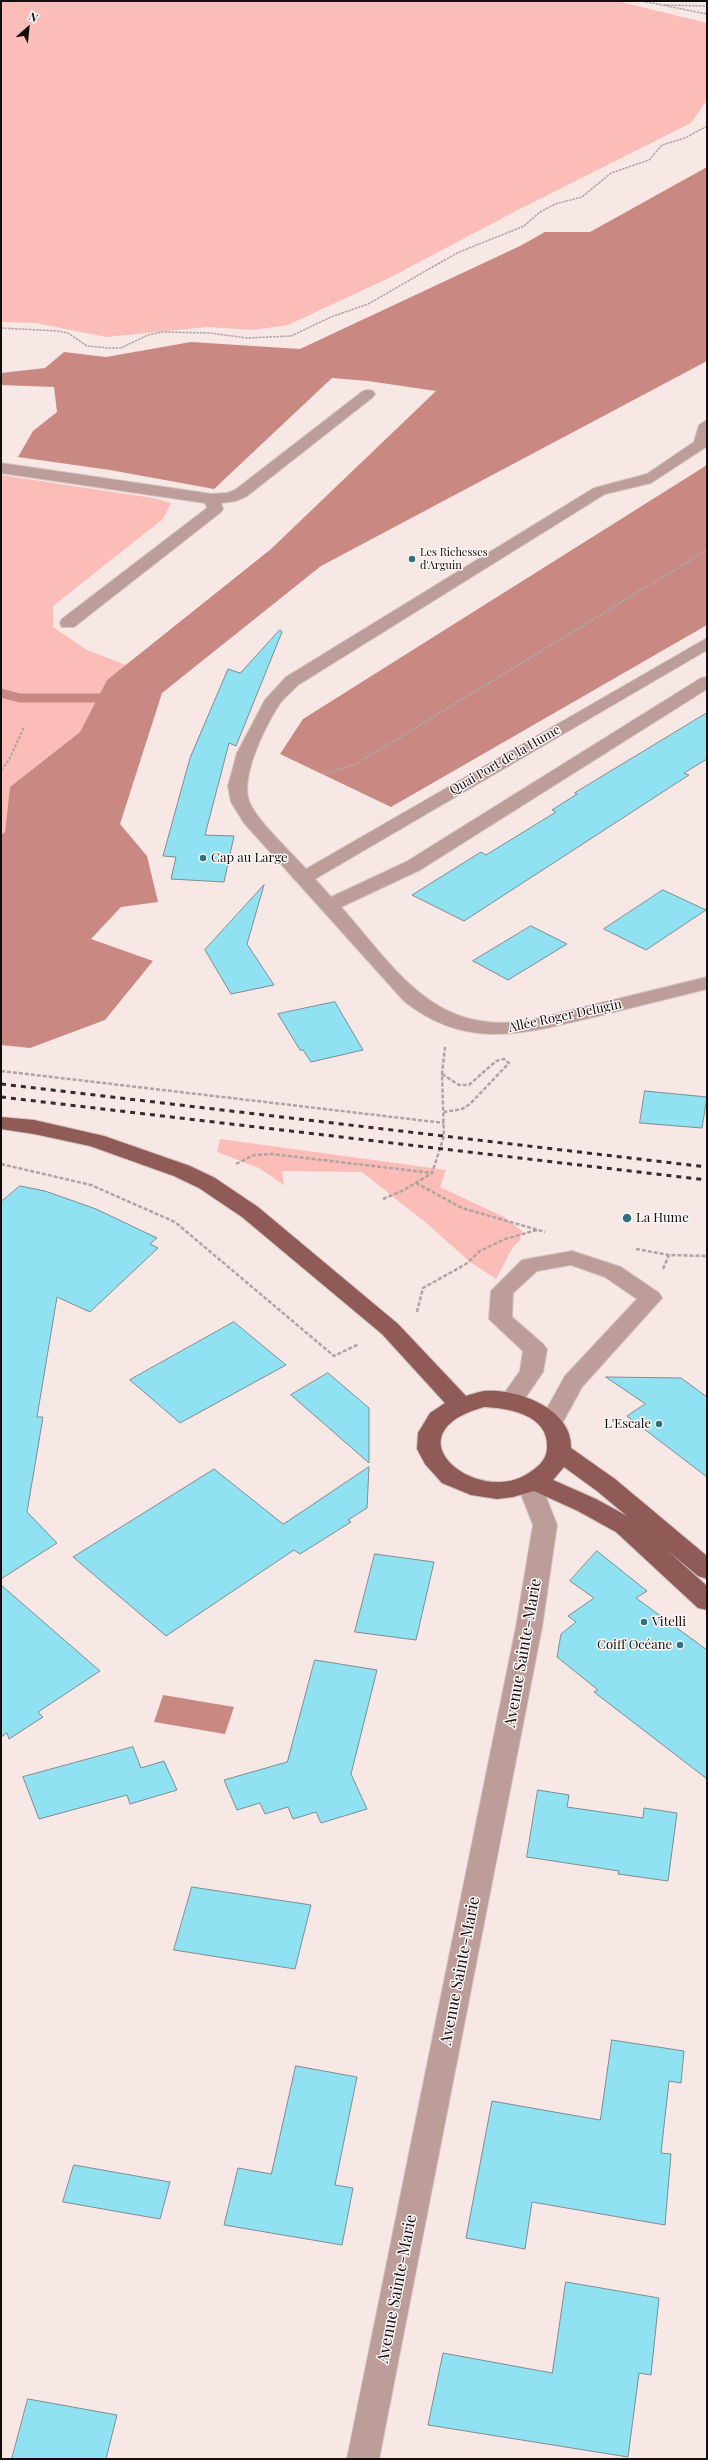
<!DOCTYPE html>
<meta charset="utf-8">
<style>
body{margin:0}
#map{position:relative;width:708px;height:2460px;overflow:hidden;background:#f7e7e5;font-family:"Playfair Display",serif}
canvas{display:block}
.frame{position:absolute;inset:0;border:2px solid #130e0d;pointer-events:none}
.north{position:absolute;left:8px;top:8px;width:40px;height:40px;-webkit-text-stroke:3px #fdf6f6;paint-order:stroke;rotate:27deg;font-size:11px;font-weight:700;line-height:16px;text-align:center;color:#130e0d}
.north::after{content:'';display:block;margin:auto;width:14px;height:18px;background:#130e0d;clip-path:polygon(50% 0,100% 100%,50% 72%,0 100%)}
</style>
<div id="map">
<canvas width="708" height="2460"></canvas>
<div class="frame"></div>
<div class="north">N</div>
</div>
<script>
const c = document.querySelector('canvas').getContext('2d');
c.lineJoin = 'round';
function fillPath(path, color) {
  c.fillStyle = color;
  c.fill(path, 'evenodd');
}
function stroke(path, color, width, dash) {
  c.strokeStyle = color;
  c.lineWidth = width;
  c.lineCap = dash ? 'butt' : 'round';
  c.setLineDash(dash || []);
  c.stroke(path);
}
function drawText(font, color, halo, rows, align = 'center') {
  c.font = font + ' "Playfair Display",serif';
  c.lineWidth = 3;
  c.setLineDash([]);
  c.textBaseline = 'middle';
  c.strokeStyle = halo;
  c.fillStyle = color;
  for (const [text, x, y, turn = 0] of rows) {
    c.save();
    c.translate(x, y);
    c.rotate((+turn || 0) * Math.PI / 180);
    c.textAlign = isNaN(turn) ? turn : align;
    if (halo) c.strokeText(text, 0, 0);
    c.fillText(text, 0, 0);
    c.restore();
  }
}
const green = new Path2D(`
 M1,1H617L707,23V100L691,123L516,211L391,277L288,325L253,330L208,327L106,337L36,323L1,322Z
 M1,475L153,498L171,503L163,519L53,606V627L87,650L126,665L107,680L80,732L10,787L5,832L1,835Z
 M220,1139L446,1170L440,1187L504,1217L522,1231L520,1240L513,1247L496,1279L470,1262L425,1222L362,1172L282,1171L284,1185L259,1168L217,1152Z`);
const water = new Path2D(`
 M707,167V361L321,566L162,693L120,824L147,856L158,902L121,907L91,939L153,961L105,1020L30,1048L1,1045V835L5,832L10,787L80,732L107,680L271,549L436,391L368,381L332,378L214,489L110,470L18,457L33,431L57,412L54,387L1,385V373L45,368L64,352L106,357L191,342L300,349L520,246L545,232H590Z
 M707,465V625L391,807L280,754L303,719Z
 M163,1695L234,1707L225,1734L154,1722Z`);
const stream = new Path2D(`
 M1,693L20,698H98`);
const building = new Path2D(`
 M280,630L282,632L236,746L229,743L205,835L234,836L224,882L171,879L176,857L163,856L190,758L228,669L240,673Z
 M707,713V759L684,773L689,775L464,921L412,895L481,852L486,855L556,812L552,810L577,794L575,793Z
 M264,885L247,944L274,985L231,994L205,950Z
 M663,890L706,910L646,950L604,929Z
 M531,926L567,944L508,980L473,961Z
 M335,1002L363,1050L311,1062L303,1050H300L278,1014Z
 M645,1091L707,1097L702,1128L640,1123Z
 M20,1186L45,1191L96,1209L157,1238L150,1244L158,1248L90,1312L57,1297L37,1417H43L27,1512L57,1543L1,1579V1202Z
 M234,1322L286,1365L180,1423L130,1380Z
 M328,1373L369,1408V1463L291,1395Z
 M606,1377L681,1378L707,1397V1477L627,1416L645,1404Z
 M369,1467L367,1508L348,1520L351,1522L300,1554L294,1550L166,1636L73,1557L214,1469L283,1524Z
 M597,1551L647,1591L636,1598L707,1650V1779L594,1692L598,1690L557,1657L561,1634L576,1622L568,1616L594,1598L570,1581Z
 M375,1554L434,1562L416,1640L355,1632Z
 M1,1585L100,1671L38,1712L43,1717L9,1739L7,1733L1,1737Z
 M315,1660L377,1670L351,1774L367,1809L321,1823L316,1812L293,1819L288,1807L265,1814L260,1803L237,1810L224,1780L287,1762Z
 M133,1747L141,1768L164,1761L177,1790L130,1804L127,1795L39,1819L23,1777Z
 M538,1790L569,1795L567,1807L643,1818L644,1808L677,1813L668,1881L618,1874L619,1871L527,1857Z
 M192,1887L311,1905L295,1969L174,1950Z
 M612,2040L684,2051L681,2083L669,2081L661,2153L671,2154L665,2225L532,2202L525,2249L466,2238L492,2101L600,2120Z
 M296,2066L357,2077L335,2185L353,2188L342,2245L224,2225L238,2168L271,2174Z
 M74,2165L170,2182L160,2219L63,2202Z
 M566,2282L659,2298L651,2375L639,2373L628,2457L428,2425L443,2353L552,2373Z
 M28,2399L117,2415L106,2459H12Z`);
const pathFar2 = new Path2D(`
 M642,1L707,14
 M664,5L707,6
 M1,328L58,331L68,333L87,346L109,348H121L148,335L163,332L210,333L247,338L291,336L331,317L368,304L457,253L524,226L540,212L555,204L582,197L611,173L649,160L662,145L685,138L707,126`);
const pathFar1 = new Path2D(`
 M1,770L9,760L24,727
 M323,774L356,764L707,550`);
const path = new Path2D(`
 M1,1071L444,1123
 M442,1074L459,1085H469L496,1061L504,1059L509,1063L470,1104L462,1109L444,1112
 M1,1164L91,1185L175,1222L334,1356L359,1344
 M236,1164L254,1155L272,1154L432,1173
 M416,1183L462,1208L545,1232
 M383,1199L404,1190L432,1173L444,1136L442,1074L445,1047
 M636,1249L669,1255L707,1256
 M663,1269L669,1255
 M417,1312L423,1288L466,1264L480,1251L505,1239L537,1230`);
const minor = new Path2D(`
 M368,390L373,391L375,394L373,397L247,496L236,501L221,503L223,509L221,512L74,627H62L60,623L62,619L207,508L205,503L1,473V463L212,494L227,493L235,490L363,391Z
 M707,420L706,447L651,483L605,494L298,685C293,690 286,696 281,702C266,724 240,776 249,801C256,820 292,853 306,869L707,638V650L315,879L331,897L406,862L701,678L707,677V689L420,870L341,907C396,969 433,1035 527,1021L707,977V989C671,998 634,1007 598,1016C526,1033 468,1052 404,1001L244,823L231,802L228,786L237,753L265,700L286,677L594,488L647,474L694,442L699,425Z
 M572,1251L621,1267L659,1293L662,1298L582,1387L559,1429L551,1431L543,1429L539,1423L565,1376L637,1299L605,1277L571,1265L537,1271L513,1293L512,1317L543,1344L547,1349L543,1372L519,1407L511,1409L503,1407L499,1401L520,1371L523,1351L489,1319L491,1291L522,1260Z
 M529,1475L538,1478L541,1484L557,1525L542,1627L379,2459H347L516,1627L533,1525L517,1484L520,1478Z`);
const major = new Path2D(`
 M1,1117L34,1120L104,1136L190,1166L215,1178L258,1207L398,1324L466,1396C472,1394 478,1392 484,1391C517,1388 573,1409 571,1448L615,1479L707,1556V1579L698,1576L667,1550L707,1586V1610L698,1608L616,1532L578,1511L534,1491L513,1497L497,1499L471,1495L442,1483L425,1464L417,1449L418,1433L430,1413L445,1403L382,1334L242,1217L199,1188L174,1176L90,1146L34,1134L1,1129ZM484,1407C509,1408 550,1415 547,1449C546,1461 537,1468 527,1474C476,1506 387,1434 484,1407ZM564,1467L597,1491L627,1516L596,1499L553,1480Z`);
const rail = new Path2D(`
 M1,1084L707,1167
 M1,1097L707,1180`);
const markers = [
 [412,559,4,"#2c727f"],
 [203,858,4,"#2c727f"],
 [627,1218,5,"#2c727f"],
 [659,1424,4,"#2c727f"],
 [644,1622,4,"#2c727f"],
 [680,1645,4,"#2c727f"]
];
const farPoinames = [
 ["Les Richesses",420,553],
 ["d'Arguin",420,566]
];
const streetNames = [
 ["Quai Port de la Hume",505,760,-30],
 ["Allée Roger Delugin",565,1016,-12]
];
const poiNames = [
 ["Cap au Large",211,858],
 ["La Hume",636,1218],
 ["L'Escale",651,1424,"right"],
 ["Vitelli",652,1622],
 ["Coiff Océane",672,1645,"right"]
];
const nearStreetnames = [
 ["Avenue Sainte-Marie",523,1653,-80],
 ["Avenue Sainte-Marie",460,1971,-79],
 ["Avenue Sainte-Marie",397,2289,-79]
];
fillPath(green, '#fcbdb8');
fillPath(water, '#ca8883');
stroke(stream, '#ca8883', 9);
fillPath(building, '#90e1f2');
stroke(building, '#7e8d90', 1);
stroke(minor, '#d3c4c2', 2);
stroke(major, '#d3c4c2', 2);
stroke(pathFar2, '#b0a4a2', 1.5, [2.5, 1]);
stroke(pathFar1, '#b0a4a2', 2, [3, 1.5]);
stroke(path, '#b0a4a2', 2.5, [4, 2]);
fillPath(minor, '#bc9d9a');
fillPath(major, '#905b57');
stroke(rail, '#342d2c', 3, [5, 5]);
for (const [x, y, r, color] of markers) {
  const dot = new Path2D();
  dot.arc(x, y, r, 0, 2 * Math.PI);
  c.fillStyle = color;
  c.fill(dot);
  stroke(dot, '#fdf6f6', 1.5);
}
drawText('11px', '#130e0d', '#fdf6f6', farPoinames, 'left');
drawText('13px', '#130e0d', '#fdf6f6', streetNames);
drawText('13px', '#130e0d', '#fdf6f6', poiNames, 'left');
drawText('16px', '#130e0d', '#fdf6f6', nearStreetnames);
</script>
